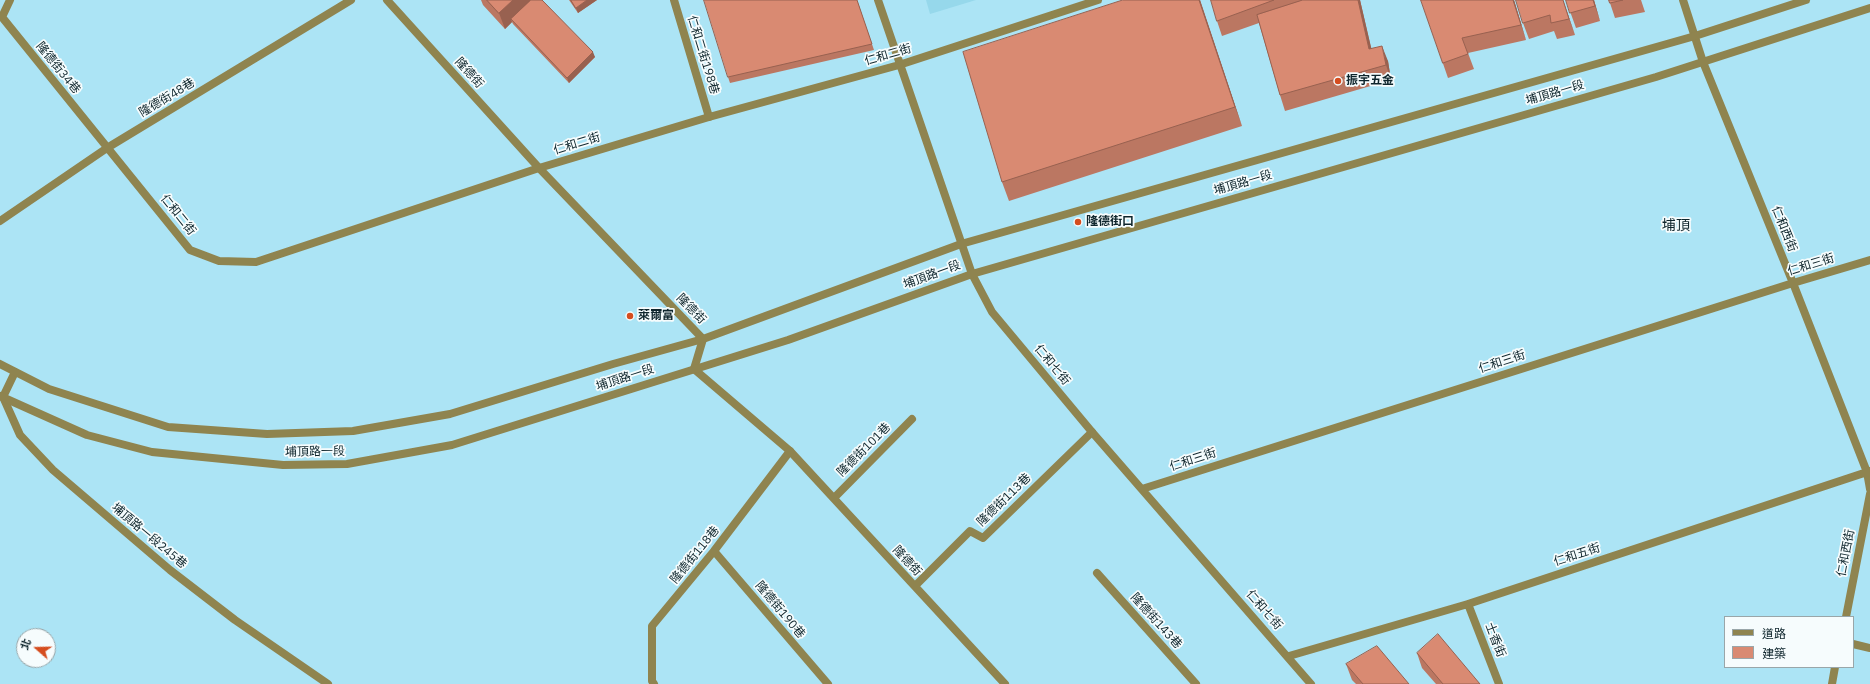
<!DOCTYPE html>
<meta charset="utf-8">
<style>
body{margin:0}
#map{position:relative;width:1870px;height:684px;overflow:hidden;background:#ace4f5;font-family:"IBM Plex Sans","Noto Sans TC",sans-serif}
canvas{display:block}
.legend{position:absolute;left:1724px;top:616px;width:130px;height:52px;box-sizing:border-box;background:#f6fcfd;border:1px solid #99a6a9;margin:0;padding:5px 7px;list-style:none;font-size:12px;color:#0e252c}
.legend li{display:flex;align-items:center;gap:8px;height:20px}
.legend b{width:20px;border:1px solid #99a6a9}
.north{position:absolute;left:16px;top:628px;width:40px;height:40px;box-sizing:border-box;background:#f6fcfd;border:1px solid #99a6a9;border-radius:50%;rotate:290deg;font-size:11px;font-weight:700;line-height:16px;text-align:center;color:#0e252c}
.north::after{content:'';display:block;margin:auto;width:14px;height:18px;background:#d54d1f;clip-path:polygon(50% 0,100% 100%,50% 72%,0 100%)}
</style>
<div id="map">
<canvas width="1870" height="684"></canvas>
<ul class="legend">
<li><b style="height:5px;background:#8f844f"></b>道路</li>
<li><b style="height:11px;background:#d98a72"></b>建築</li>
</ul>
<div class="north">北</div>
</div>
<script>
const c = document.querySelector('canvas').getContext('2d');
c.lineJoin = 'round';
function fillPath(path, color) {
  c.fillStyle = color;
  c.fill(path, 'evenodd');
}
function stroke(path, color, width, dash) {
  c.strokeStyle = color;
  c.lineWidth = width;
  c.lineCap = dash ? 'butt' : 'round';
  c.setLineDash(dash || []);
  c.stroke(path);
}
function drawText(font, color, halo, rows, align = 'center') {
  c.font = font + ' "IBM Plex Sans","Noto Sans TC",sans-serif';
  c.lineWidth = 3.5;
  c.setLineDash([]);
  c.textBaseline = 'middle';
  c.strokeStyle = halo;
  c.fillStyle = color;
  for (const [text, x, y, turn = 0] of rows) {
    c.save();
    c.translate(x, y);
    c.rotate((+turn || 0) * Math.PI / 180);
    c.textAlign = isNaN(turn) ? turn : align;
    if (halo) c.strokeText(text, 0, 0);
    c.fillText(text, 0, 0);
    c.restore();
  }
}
const built = new Path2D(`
 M926,0H976L930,14Z`);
const service = new Path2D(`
 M387,0L539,168L703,339L694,369L790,451L1005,684
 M674,0L709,117
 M834,498L912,419
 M1097,573L1196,684
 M915,586L970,531L983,538L1092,432
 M1853,644L1870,648`);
const minor = new Path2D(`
 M10,0L2,17L190,250L219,261L256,262L539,168L709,117L899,65L1098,0
 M878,0L972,274L992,312L1092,432L1311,684
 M1683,0L1703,62L1793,283L1867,472L1870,489
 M0,221L107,148L351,0
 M15,372L3,397L20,435L53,470L170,570L235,620L328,684
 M1142,489L1793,283L1870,260
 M714,551L828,684
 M1468,604L1499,684
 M1846,617L1870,494
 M1289,656L1468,604L1870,471
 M654,684L652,681V626L714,551L790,451
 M1832,684L1835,667`);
const tertiary = new Path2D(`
 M0,364L49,389L168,427L267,434L353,431L450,414L613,364L703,339L961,244L1695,36L1806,0
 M0,396L87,435L152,452L283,465L347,464L452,445L788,340L972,274L1656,77L1870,8`);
const wall = new Path2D(`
 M481,0H542L595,57L569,83L513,24L512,22L505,29L483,5Z
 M569,0H597L578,13Z
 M857,0L874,50L730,83L728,77Z
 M1200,0L1242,126L1009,201L1002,182Z
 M1211,0H1360L1371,48L1388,61L1391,80L1285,111L1280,95L1259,23L1222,36L1217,21Z
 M1421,0H1514L1526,40L1468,53L1474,69L1448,78Z
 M1563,0L1575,35L1557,39L1554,31L1529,39L1523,23Z
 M1566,0H1594L1600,21L1576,28Z
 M1609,0H1641L1645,12L1615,18Z
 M1417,653L1480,684H1436L1422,668Z
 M1346,664L1409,684H1356L1352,680Z`);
const shadedWall = new Path2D(`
 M513,0H534L511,19L512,22L505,29L499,13Z
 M587,0H597L578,13L576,8Z
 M1199,0H1200L1242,126L1235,107Z
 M1358,0H1360L1375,64L1369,49Z
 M1513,0H1514L1526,40L1521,25Z
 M1563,0L1575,35L1569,19Z
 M1593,0H1594L1600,21Z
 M1382,46L1388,61L1391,80L1386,65Z
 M593,52L595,57L569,83L567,78Z`);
const building = new Path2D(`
 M487,0H513L499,13Z
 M531,0H542L593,52L567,78L511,19Z
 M571,0H587L576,8Z
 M704,0H857L872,44L728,77Z
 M1123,0H1199L1235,107L1002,182L963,52Z
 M1211,0H1274L1217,21Z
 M1303,0H1358L1369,49L1382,46L1386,65L1280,95L1257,15Z
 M1421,0H1513L1521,25L1462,38L1468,54L1443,63Z
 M1516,0H1563L1569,19L1551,23L1550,15L1523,23Z
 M1566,0H1593L1595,6L1570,13Z
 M1609,0H1623L1610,3Z
 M1438,634L1480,684H1443L1417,653Z
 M1377,646L1409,684H1363L1346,664Z`);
const markers = [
 [1338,81,4,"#d54d1f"],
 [1078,222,4,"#d54d1f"],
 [630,316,4,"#d54d1f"]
];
const streetNames = [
 ["仁和二街198巷",703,55,73],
 ["仁和二街",888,55,-16],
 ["隆德街34巷",58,68,51],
 ["隆德街",469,73,48],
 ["埔頂路一段",1555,93,-16],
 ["隆德街48巷",167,98,-31],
 ["仁和二街",577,144,-17],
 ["埔頂路一段",1243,183,-16],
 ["仁和二街",178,215,51],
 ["仁和西街",1784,229,68],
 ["仁和三街",1811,265,-17],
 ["埔頂路一段",932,275,-20],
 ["隆德街",691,309,46],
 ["仁和三街",1502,362,-18],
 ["仁和七街",1052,365,50],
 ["埔頂路一段",625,378,-18],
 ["隆德街101巷",864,450,-45],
 ["埔頂路一段",315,452,-1],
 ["仁和三街",1193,460,-18],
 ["隆德街113巷",1004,500,-44],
 ["埔頂路一段245巷",149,536,40],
 ["仁和西街",1846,553,-79],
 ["隆德街118巷",695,555,-51],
 ["仁和五街",1577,555,-18],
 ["隆德街",907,561,47],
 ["隆德街190巷",780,610,50],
 ["仁和七街",1264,610,49],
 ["隆德街143巷",1156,621,48],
 ["士香街",1495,640,69]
];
const poiNames = [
 ["振宇五金",1346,81],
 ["隆德街口",1086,222],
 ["萊爾富",638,316]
];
const quarterNames = [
 ["埔頂",1676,226]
];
fillPath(built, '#96d8eb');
stroke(service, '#8f844f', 8);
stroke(minor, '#8f844f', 8);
stroke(tertiary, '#8f844f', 8);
fillPath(wall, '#bb7762');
fillPath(shadedWall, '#986150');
fillPath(building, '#d98a72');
stroke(building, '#986150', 1);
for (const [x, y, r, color] of markers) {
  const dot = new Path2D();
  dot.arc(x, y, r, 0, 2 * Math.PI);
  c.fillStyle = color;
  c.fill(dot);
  stroke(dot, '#f6fcfd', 1.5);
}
drawText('12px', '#0e252c', '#f6fcfd', streetNames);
drawText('bold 12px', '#0e252c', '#f6fcfd', poiNames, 'left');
drawText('14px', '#0e252c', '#f6fcfd', quarterNames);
</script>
